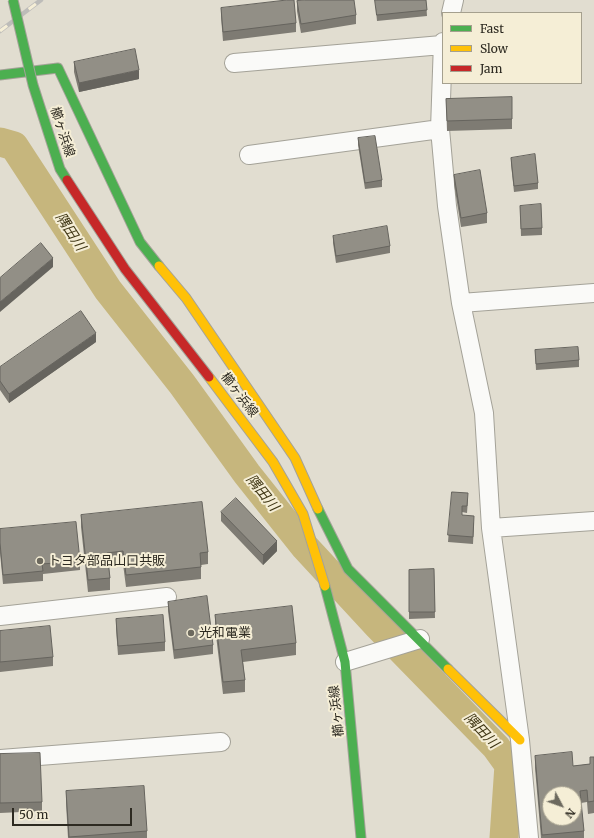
<!DOCTYPE html>
<meta charset="utf-8">
<style>
body{margin:0}
#map{position:relative;width:594px;height:838px;overflow:hidden;background:#e1ddd0;font-family:Merriweather,serif}
canvas{display:block}
.legend{position:absolute;left:442px;top:12px;width:140px;height:72px;box-sizing:border-box;background:#f5eed6;border:1px solid #a5a08e;margin:0;padding:5px 7px;list-style:none;font-size:12px;color:#2d2a21}
.legend li{display:flex;align-items:center;gap:8px;height:20px}
.legend b{width:20px;border:1px solid #a5a08e}
.north{position:absolute;left:542px;top:786px;width:40px;height:40px;box-sizing:border-box;background:#f5eed6;border:1px solid #a5a08e;border-radius:50%;rotate:131deg;font-size:11px;font-weight:700;line-height:16px;text-align:center;color:#2d2a21}
.north::after{content:'';display:block;margin:auto;width:14px;height:18px;background:#6c695e;clip-path:polygon(50% 0,100% 100%,50% 72%,0 100%)}
.scale{position:absolute;left:12px;top:808px;width:120px;height:18px;box-sizing:border-box;border:2px solid #2d2a21;border-top:0;padding-left:5px;font-size:12px;line-height:14px;white-space:nowrap;color:#2d2a21;-webkit-text-stroke:3px #f5eed6;paint-order:stroke}
</style>
<div id="map">
<canvas width="594" height="838"></canvas>
<ul class="legend">
<li><b style="height:5px;background:#4caf50"></b>Fast</li>
<li><b style="height:5px;background:#ffc107"></b>Slow</li>
<li><b style="height:5px;background:#c62828"></b>Jam</li>
</ul>
<div class="north">N</div>
<div class="scale">50 m</div>
</div>
<script>
const c = document.querySelector('canvas').getContext('2d');
c.lineJoin = 'round';
function stroke(path, color, width, dash) {
  c.strokeStyle = color;
  c.lineWidth = width;
  c.lineCap = dash ? 'butt' : 'round';
  c.setLineDash(dash || []);
  c.stroke(path);
}
function fillPath(path, color) {
  c.fillStyle = color;
  c.fill(path, 'evenodd');
}
function drawText(font, color, halo, rows, align = 'center') {
  c.font = font + ' Merriweather,"Noto Sans JP",serif';
  c.lineWidth = 4;
  c.setLineDash([]);
  c.textBaseline = 'middle';
  c.strokeStyle = halo;
  c.fillStyle = color;
  for (const [text, x, y, turn = 0] of rows) {
    c.save();
    c.translate(x, y);
    c.rotate((+turn || 0) * Math.PI / 180);
    c.textAlign = isNaN(turn) ? turn : align;
    if (halo) c.strokeText(text, 0, 0);
    c.fillText(text, 0, 0);
    c.restore();
  }
}
const river = new Path2D(`
 M0,142L14,146L108,290L182,384L247,474L305,547L378,626L496,747L509,765L504,838`);
const street = new Path2D(`
 M451,13L454,0
 M443,42L440,129L447,206L461,303L484,413L491,528L520,740L529,838
 M234,63L442,45
 M249,155L440,129
 M461,303L594,293
 M491,528L594,521
 M0,616L167,597
 M345,662L420,639
 M0,759L221,742`);
const fast = new Path2D(`
 M0,75L58,68L140,242L159,266
 M318,509L348,569L448,669
 M325,586L345,662L361,838`);
const slow = new Path2D(`
 M159,266L186,298L295,458L318,509
 M448,669L520,740`);
const rail = new Path2D(`
 M0,31L41,0`);
const fastBridge = new Path2D(`
 M13,0L33,85L60,169L67,180`);
const slowBridge = new Path2D(`
 M209,377L273,462L303,514L325,586`);
const jamBridge = new Path2D(`
 M67,180L125,269L209,377`);
const wall = new Path2D(`
 M375,0H426L427,16L377,21Z
 M297,1L356,15V24L301,33L297,11Z
 M221,8L296,23V32L223,41L221,17Z
 M74,62L139,79L79,92L74,72Z
 M512,97V129L447,131L446,99Z
 M358,138L382,180V187L365,189L358,145Z
 M511,158L538,183V189L514,192L511,164Z
 M454,175L487,213V223L461,227L454,184Z
 M520,206L542,228V235L521,236Z
 M333,236L390,246V253L336,263L333,243Z
 M96,342L9,403L0,390V367Z
 M535,350L579,360V367L536,370Z
 M452,492L468,499L467,513L462,512V515L474,523L473,544L448,542Z
 M221,512L277,551L263,565L221,521Z
 M81,515L208,552V564L201,565V579L126,587L123,564L109,565L110,578V590L88,592L81,527Z
 M0,529L80,561V570L43,574V581L3,584L0,553Z
 M434,569L435,618L409,619V570Z
 M168,602L213,645V654L174,659L168,611Z
 M215,615L296,643V655L243,662L245,680V692L223,694L215,627Z
 M116,619L165,642V651L118,655L116,629Z
 M0,631L53,657V666L0,672Z
 M0,754L42,802V811L0,813Z
 M535,756L573,766L590,764V757H594V813L588,814L587,802L581,803L584,831V838H541L535,768Z
 M66,791L147,831V838H68L66,803Z`);
const shadedWall = new Path2D(`
 M139,70V79L79,92V83Z
 M53,258V267L0,312V302Z
 M96,333V342L9,403V394Z
 M277,541V551L263,565V555Z`);
const building = new Path2D(`
 M287,0H294L296,23L223,32L221,8Z
 M305,0H354L356,15L301,24L297,1Z
 M375,0H426L427,10L377,15Z
 M135,49L139,70L79,83L74,62Z
 M512,97V119L447,121L446,99Z
 M375,136L382,180L365,183L358,138Z
 M535,154L538,183L514,186L511,158Z
 M480,170L487,213L461,218L454,175Z
 M541,204L542,228L521,229L520,206Z
 M387,226L390,246L336,256L333,236Z
 M41,243L53,258L0,302V278Z
 M81,311L96,333L9,394L0,381V367Z
 M578,347L579,360L536,364L535,350Z
 M452,492L468,493L467,506H462V515L474,516L473,537L448,535Z
 M236,498L277,541L263,555L221,512Z
 M202,502L208,552L200,553L201,567L126,575L123,551L107,553L110,578L88,580L81,515Z
 M76,522L80,561L42,564L43,571L3,575L0,543V529Z
 M434,569L435,612H409V570Z
 M207,596L213,645L174,650L168,602Z
 M292,606L296,643L241,650L245,680L223,682L215,615Z
 M163,615L165,642L118,646L116,619Z
 M50,626L53,657L0,662V631Z
 M572,752L573,766L590,764V757H594V801L588,802L587,790L580,791L584,831L542,835L535,756ZM550,794H574V818H550Z
 M40,753L42,802L0,803V754Z
 M144,786L147,831L69,837L66,791Z`);
const markers = [
 [40,561,4,"#6c695e"],
 [191,633,4,"#6c695e"]
];
const streetNames = [
 ["櫛ヶ浜線",62,132,72],
 ["櫛ヶ浜線",239,395,53],
 ["櫛ヶ浜線",337,711,-96]
];
const poiNames = [
 ["トヨタ部品山口共販",48,561],
 ["光和電業",199,633]
];
const waterNames = [
 ["隅田川",70,232,57],
 ["隅田川",262,493,51],
 ["隅田川",481,731,47]
];
stroke(river, '#c6b67d', 29);
stroke(street, '#a4a298', 20);
stroke(fast, '#a4a298', 11);
stroke(slow, '#a4a298', 11);
stroke(street, '#fafaf8', 18);
stroke(fast, '#4caf50', 9);
stroke(slow, '#ffc107', 9);
stroke(rail, '#bdbcb9', 4.5);
stroke(rail, '#f5eed6', 3, [9]);
stroke(fastBridge, '#a4a298', 11, []);
stroke(slowBridge, '#a4a298', 11, []);
stroke(jamBridge, '#a4a298', 11, []);
stroke(fastBridge, '#4caf50', 9);
stroke(slowBridge, '#ffc107', 9);
stroke(jamBridge, '#c62828', 9);
fillPath(wall, '#7e7b73');
fillPath(shadedWall, '#66645e');
fillPath(building, '#928f86');
stroke(building, '#66645e', 1);
for (const [x, y, r, color] of markers) {
  const dot = new Path2D();
  dot.arc(x, y, r, 0, 2 * Math.PI);
  c.fillStyle = color;
  c.fill(dot);
  stroke(dot, '#f5eed6', 1.5);
}
drawText('13px', '#2d2a21', '#f5eed6', streetNames);
drawText('13px', '#2d2a21', '#f5eed6', poiNames, 'left');
drawText('italic 14px', '#403715', '#f5eed6', waterNames);
</script>
